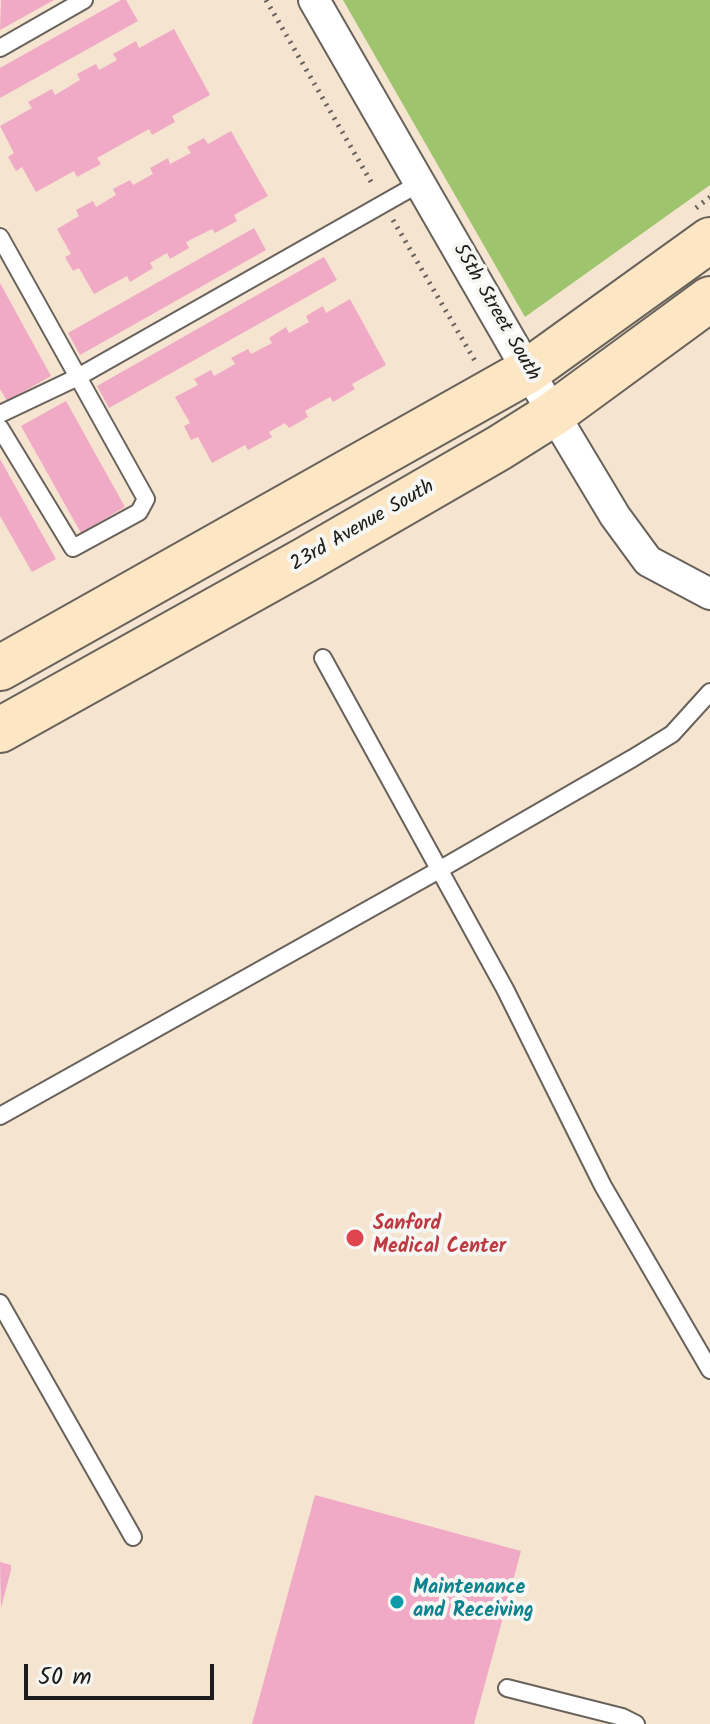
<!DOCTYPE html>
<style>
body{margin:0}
#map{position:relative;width:710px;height:1724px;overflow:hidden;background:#f5e4d0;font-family:Kalam,sans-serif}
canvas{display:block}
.scale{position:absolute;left:24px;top:1664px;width:190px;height:36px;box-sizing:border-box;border:4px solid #1c1c1c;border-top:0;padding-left:10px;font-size:24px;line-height:28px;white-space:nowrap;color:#1c1c1c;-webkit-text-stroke:6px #f6f6f2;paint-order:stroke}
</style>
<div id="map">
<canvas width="710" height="1724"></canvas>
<div class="scale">50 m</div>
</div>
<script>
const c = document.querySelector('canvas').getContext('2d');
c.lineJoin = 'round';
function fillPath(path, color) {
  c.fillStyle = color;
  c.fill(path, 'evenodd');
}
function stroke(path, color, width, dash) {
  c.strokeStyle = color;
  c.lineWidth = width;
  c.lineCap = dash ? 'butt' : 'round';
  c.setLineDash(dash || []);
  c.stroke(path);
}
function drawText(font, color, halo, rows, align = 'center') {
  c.font = font + ' Kalam,sans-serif';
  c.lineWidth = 8;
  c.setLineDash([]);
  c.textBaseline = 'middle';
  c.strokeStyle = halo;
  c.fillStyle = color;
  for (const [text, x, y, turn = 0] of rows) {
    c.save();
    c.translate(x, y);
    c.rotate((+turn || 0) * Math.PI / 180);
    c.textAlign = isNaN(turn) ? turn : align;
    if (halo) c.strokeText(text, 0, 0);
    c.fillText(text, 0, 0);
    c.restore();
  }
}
const green = new Path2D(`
 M343,0H710V185L525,317Z`);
const building = new Path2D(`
 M1,0H54L0,30Z
 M121,0H126L138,21L0,98V68Z
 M174,29L210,95L172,116L175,122L152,135L149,129L97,158L101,164L77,177L74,171L36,192L22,167L16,171L8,157L14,153L0,126L32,108L28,102L52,89L55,95L80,80L77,74L96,64L99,70L117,60L113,54L136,41L139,48Z
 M231,131L268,196L234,215L237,221L215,233L212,229L186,242L189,248L170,259L167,253L150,263L153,268L130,282L127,276L94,294L79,268L73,271L65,257L71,254L57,229L79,216L76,210L93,201L96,207L116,195L113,189L130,180L133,185L153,174L150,168L168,158L170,164L191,153L187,147L204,138L208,144Z
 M254,228L266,250L80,355L68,333Z
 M324,257L337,280L109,408L97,386Z
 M0,283L51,376L7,401L0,389Z
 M350,299L386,365L352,384L355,389L333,402L330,397L305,411L308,417L289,428L285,423L269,432L272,437L248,450L245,445L212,463L198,437L191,440L184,426L190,423L175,397L198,385L194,379L211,370L214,376L235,364L231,358L248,349L251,354L272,343L269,338L286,327L289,333L309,322L306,316L323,306L326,313Z
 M66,401L125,507L81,533L21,426Z
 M0,459L56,559L32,572L0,516Z
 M315,1495L521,1551L474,1724H252Z
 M0,1562L11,1565V1570L1,1608Z`);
const path = new Path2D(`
 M266,0L374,187
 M696,208L710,197
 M393,220L475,361`);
const lane = new Path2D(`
 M0,48L84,0
 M0,237L146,499L139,512L73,548L0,428
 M0,414L78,377L420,183
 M323,658L505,989L603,1186L710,1370
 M0,1116L439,870L633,758L672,734L710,692
 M0,1303L133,1537
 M507,1688L622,1717L636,1724`);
const street = new Path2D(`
 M314,0L528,371L615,516L648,561L710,594`);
const secondary = new Path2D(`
 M0,668L528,371L710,240
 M0,730L305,560L499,448L553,414L710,299`);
const markers = [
 [355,1238,10,"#e0444e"],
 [397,1602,8,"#0f9aa8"]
];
const streetNames = [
 ["55th Street South",495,313,60],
 ["23rd Avenue South",363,527,-30]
];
const healthNames = [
 ["Sanford",373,1226],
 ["Medical Center",373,1249]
];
const cultureNames = [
 ["Maintenance",413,1590],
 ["and Receiving",413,1613]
];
fillPath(green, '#9fc46e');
fillPath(building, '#f1aac5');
stroke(lane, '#68625b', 20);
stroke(street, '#68625b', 34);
stroke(secondary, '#68625b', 48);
stroke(path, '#68625b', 5, [2, 6]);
stroke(lane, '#fff', 16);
stroke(street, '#fff', 30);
stroke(secondary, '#fce6c4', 44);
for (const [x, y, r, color] of markers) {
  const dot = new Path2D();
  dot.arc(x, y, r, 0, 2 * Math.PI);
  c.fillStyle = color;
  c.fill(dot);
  stroke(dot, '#f6f6f2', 3);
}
drawText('20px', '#1c1c1c', '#f6f6f2', streetNames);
drawText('bold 20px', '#be3a42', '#f6f6f2', healthNames, 'left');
drawText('bold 20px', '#0d838f', '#f6f6f2', cultureNames, 'left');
</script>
